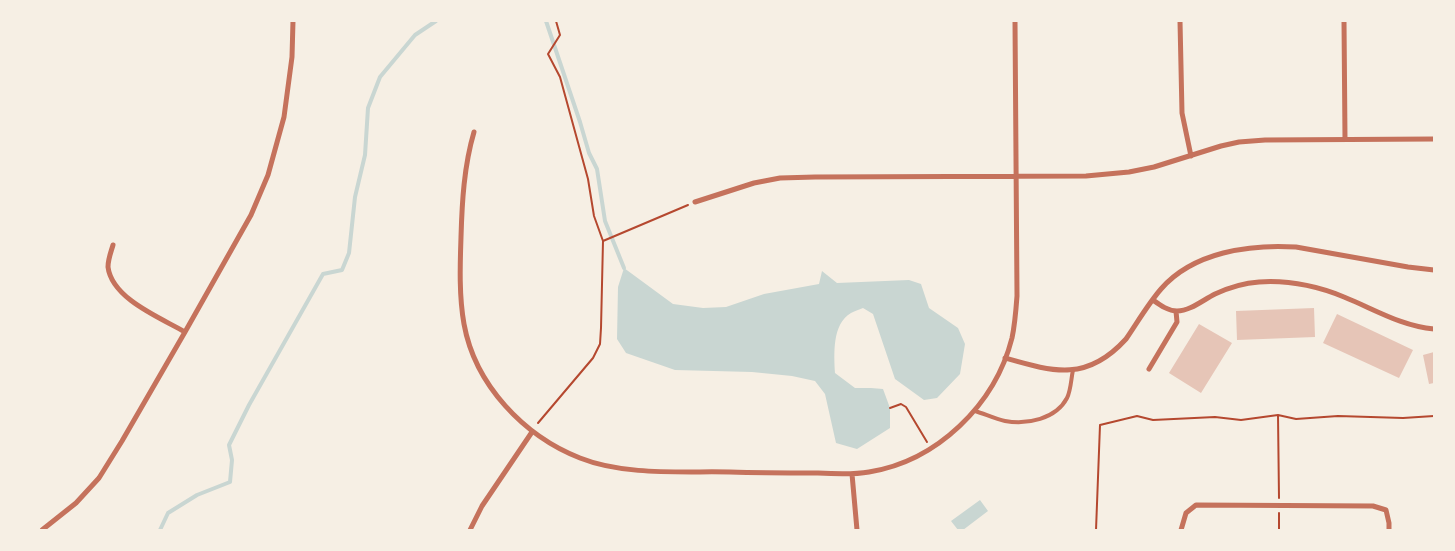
<!DOCTYPE html>
<style>
body{margin:0}
#map{position:relative;width:1455px;height:551px;overflow:hidden;background:#f6efe4;font-family:"Roboto Serif",serif}
canvas{display:block}
.frame{position:absolute;inset:0;border:22px solid #f6efe4;pointer-events:none}
</style>
<div id="map">
<canvas width="1455" height="551"></canvas>
<div class="frame"></div>
</div>
<script>
const c = document.querySelector('canvas').getContext('2d');
c.lineJoin = 'round';
function fillPath(path, color) {
  c.fillStyle = color;
  c.fill(path, 'evenodd');
}
function stroke(path, color, width, dash) {
  c.strokeStyle = color;
  c.lineWidth = width;
  c.lineCap = dash ? 'butt' : 'round';
  c.setLineDash(dash || []);
  c.stroke(path);
}
const water = new Path2D(`
 M624,268L673,304L703,308L726,307L764,294L819,284L822,271L837,283L909,280L921,284L929,308L958,328L965,344L960,374L937,398L924,400L895,379L873,314L863,308C859,310 854,311 851,313C832,324 834,354 835,373L855,388H871L883,389L890,408V428L857,449L836,443L825,394L815,381L792,376L752,372L675,370L626,353L617,339L618,287Z
 M980,500L988,511L963,530H958L951,521Z`);
const stream = new Path2D(`
 M546,21L580,122L589,153L597,169L605,221L624,268
 M160,530L168,513L197,495L230,482L232,460L229,445L249,405L323,274L342,270L349,253L355,197L365,155L368,108L380,77L415,35L436,21`);
const building = new Path2D(`
 M1314,308L1315,337L1237,340L1236,311Z
 M1337,314L1413,350L1399,378L1323,343Z
 M1199,324L1232,343L1201,393L1169,373Z
 M1434,352V383L1429,384L1423,355Z`);
const path = new Path2D(`
 M603,241L688,205
 M890,408L901,404L906,407L927,442
 M1278,415L1279,498
 M538,423L593,358L600,344L601,328L603,241L594,216L588,179L560,77L548,54L560,35L556,21
 M1279,513V530
 M1096,530L1100,425L1137,416L1153,420L1215,417L1241,420L1278,415L1296,419L1338,416L1403,418L1434,416`);
const service = new Path2D(`
 M975,411C985,414 995,419 1005,421C1027,425 1056,419 1067,398C1071,390 1071,379 1073,370`);
const minor = new Path2D(`
 M1180,21L1182,113L1191,156
 M1344,21L1345,139
 M474,132C464,166 462,202 461,237C460,266 459,296 464,324C475,385 524,436 580,458C625,476 683,471 730,472C760,473 789,473 818,473C835,474 852,475 869,472C937,461 995,405 1012,338C1015,324 1016,310 1017,296L1015,21
 M695,202L754,183L780,178L815,177L1086,176L1129,172L1154,167L1221,146L1239,142L1265,140L1434,139
 M113,245C111,252 108,259 108,267C112,299 161,318 185,332
 M1153,300C1160,305 1168,311 1177,311C1190,311 1203,300 1215,294C1228,288 1244,283 1259,282C1288,280 1317,286 1344,297C1374,309 1401,326 1434,329
 M1005,358C1054,372 1087,382 1126,339C1137,323 1148,304 1161,289C1193,252 1250,244 1296,247L1408,267L1434,270
 M1149,369L1177,322L1176,311
 M852,474L857,530
 M42,530L76,503L99,478L122,441L185,332L251,215L268,175L284,117L292,57L293,21
 M470,530L482,506L532,432
 M1181,530L1186,513L1196,505L1373,506L1386,510L1389,523V530`);
fillPath(water, '#c9d6d2');
stroke(stream, '#c9d6d2', 4);
fillPath(building, '#e6c5b7');
stroke(path, '#b5482f', 2);
stroke(service, '#c5725c', 4);
stroke(minor, '#c5725c', 5);
</script>
